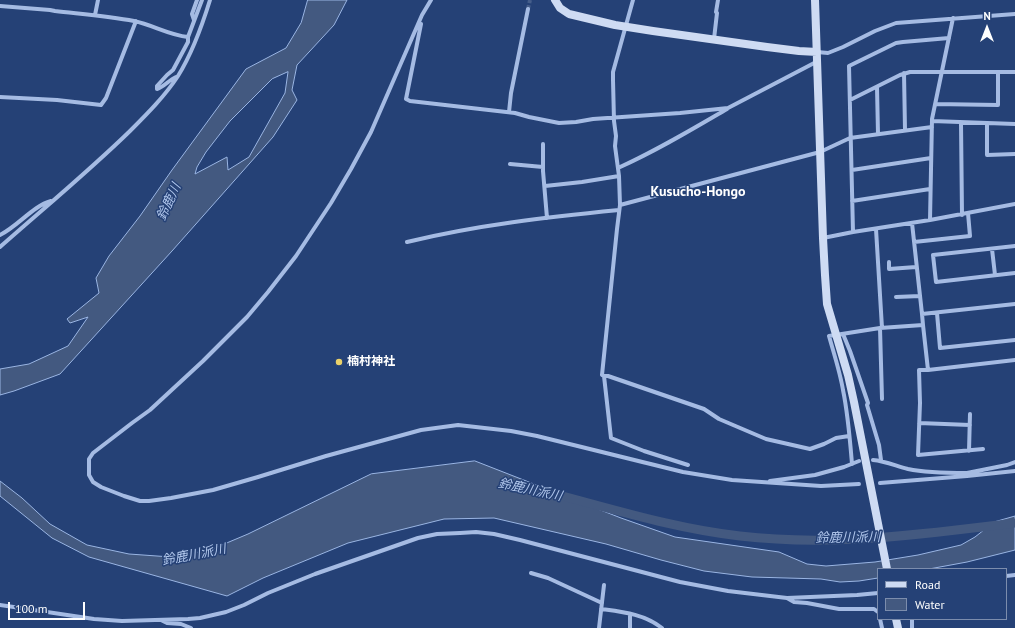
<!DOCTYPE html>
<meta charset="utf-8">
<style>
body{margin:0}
#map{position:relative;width:1015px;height:628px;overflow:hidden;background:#254176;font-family:"PT Sans",sans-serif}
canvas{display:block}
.legend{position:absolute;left:877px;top:568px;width:130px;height:52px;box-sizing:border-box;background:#254176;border:1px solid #7c8dad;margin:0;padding:5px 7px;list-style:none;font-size:12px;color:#fff}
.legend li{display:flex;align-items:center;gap:8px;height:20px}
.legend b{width:20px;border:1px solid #7c8dad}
.north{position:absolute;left:967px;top:8px;width:40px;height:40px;-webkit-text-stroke:3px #254176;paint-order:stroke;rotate:0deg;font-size:11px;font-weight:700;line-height:16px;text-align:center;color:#fff}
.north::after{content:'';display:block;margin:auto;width:14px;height:18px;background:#fff;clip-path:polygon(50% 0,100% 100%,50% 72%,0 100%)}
.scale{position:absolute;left:8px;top:602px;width:77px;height:18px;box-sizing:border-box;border:2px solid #fff;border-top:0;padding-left:5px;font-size:12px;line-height:14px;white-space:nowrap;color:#fff;-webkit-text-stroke:3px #254176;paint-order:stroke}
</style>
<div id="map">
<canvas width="1015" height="628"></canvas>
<ul class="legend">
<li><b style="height:5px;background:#cedbf3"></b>Road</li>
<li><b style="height:11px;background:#435980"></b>Water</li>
</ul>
<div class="north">N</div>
<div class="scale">100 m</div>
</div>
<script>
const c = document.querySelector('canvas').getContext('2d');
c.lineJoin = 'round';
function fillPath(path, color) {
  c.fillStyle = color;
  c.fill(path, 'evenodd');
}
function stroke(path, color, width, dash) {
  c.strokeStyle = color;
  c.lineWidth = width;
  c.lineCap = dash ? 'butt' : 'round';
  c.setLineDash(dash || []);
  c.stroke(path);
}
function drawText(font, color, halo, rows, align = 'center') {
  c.font = font + ' "PT Sans","Noto Sans JP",sans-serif';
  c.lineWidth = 3;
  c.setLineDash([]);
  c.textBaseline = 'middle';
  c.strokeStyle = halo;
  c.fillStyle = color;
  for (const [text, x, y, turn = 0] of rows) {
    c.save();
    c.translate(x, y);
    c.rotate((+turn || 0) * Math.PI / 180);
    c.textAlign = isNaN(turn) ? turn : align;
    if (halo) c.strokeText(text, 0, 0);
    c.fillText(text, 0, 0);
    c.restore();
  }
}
const water = new Path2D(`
 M308,0H347L334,25L297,65L292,90L297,100L273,137L172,251L60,374L14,391L0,395V369L29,364L68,346L88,317L70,323L67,319L99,293L96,278L109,256L140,216L172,170L246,69L286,48L301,23ZM288,72L285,93L249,157L228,170L227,157L195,174L197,167L206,152L230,121L272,79Z
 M475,461L621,518L675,537L779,552L807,564L826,566L875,562L918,555L961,545L975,537L994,522L1015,516V550L967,562L929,569H878V578L859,581L840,582L821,579L752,577L704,571L661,560L606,544L494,518L444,519L348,543L263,578L227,596L89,557L52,538L0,496V481L22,498L50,524L87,545L129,554L171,557L210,550L248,534L371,474Z`);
const river = new Path2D(`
 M555,494C616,510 677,529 740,536C833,547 924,534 1015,523`);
const streetTunnel = new Path2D(`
 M528,9L530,0`);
const street = new Path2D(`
 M431,0L422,15L371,132L351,169L331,203L296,256L268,292L247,317L203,361L150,410L132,423L93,453L89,459V475L93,482L101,487L124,496L140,501H149L171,498L213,490L258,477L326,456L421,430L458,425L511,431L537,436L683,472L732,480L821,486L859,484
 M633,0L613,72V80L614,121L616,136L615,146L619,176L620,205L617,229L602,375L604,376L611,438L644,451L688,465
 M0,6L50,10L55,11C81,14 108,16 134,21C153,25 169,35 188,37
 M95,15L98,0
 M194,20L192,14L197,0
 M421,24L406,99L410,101L515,113L529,117L559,123L576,122L593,119L680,113L728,108L818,61
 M714,39L717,13L716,12L718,0
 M817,52L828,53L843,47L875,31L896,23L1015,14
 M904,73L905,130
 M877,87L878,134
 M157,89V86L167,75L173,70L188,42V37L202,0
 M157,89C164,87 169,80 176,77
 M0,97L57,100L101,105L106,98L136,21
 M850,100L900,75L910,72H1015
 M935,104L998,105V72
 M509,112L511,93L528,9
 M932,121L1015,124
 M961,123L962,215
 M987,123V155L1015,154
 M543,144V171L547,218
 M510,164L543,167
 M618,168C656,151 691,130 727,109
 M852,170L931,158
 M545,186L582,182L619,176
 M852,201L930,189
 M620,205L820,152L850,138L932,127
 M930,220L932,119L953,18
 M912,223L922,314
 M876,229L882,328
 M853,232L849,66L896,43L903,42L949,38
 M0,235C18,226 33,206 51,201
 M823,238L853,232L930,220L1015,204
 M407,242C477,225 548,217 619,210
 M914,242L970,236L968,213
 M1015,246L933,255L936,282L1015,273
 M0,247C43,209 89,171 130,131C147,114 165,96 178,76C193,52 202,26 210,0
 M992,249L995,275
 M889,262V269L916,267
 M896,297L920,296
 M937,313L940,348L1015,340
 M923,325L928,370H919L920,403L918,455L983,449
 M880,328L882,399
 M843,334L850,351L868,403L867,405L879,445L881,460
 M928,370L1015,360
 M604,376H608L704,409L719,419L766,439L810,449L824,444L836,438L849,436
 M919,423L970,425
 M969,451L970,414
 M873,460C885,461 896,466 908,469C927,473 947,473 967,473
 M852,464C850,440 848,414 843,390C840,372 834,354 829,336L880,328L923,325L922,314L1015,304
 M967,476V473L1007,465L1015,462
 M770,481L815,475L844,467L859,461
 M880,483L967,476L1015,471
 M531,573L548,578L602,603
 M1006,576L1015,575
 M787,598L794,602L807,603L839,609H874L878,612
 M0,605L94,619L122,621L188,619L200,618L226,612L244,605L268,593L315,574L418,538L437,534L460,533L476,532L494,534L520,540L680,582L728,591L787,598L857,595L878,593
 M601,609C623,612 644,614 662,628
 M630,614V628
 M880,619L882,628
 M912,619V628
 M161,620L167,623L181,624L191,628
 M599,628L604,585`);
const secondary = new Path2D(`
 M555,0L560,8L569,14L615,25L653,31L767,47L799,51L817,52
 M815,0L823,238L825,275L827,304L848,375L854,402L887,569
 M896,619L898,628`);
const markers = [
 [339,362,4,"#ecd26a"]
];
const poiNames = [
 ["楠村神社",347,362]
];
const waterNames = [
 ["鈴鹿川",169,202,-65],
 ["鈴鹿川派川",530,490,12],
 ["鈴鹿川派川",848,538,-1],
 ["鈴鹿川派川",194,555,-11]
];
const quarterNames = [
 ["Kusucho-Hongo",698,192]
];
fillPath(water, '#435980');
stroke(water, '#9ab5e3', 1);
stroke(river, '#435980', 9);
stroke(streetTunnel, '#465e8b', 4, [4, 2]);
stroke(street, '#a5bbe3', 4);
stroke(secondary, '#cedbf3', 8);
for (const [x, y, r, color] of markers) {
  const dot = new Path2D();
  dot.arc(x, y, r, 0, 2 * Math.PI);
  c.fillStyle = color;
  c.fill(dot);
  stroke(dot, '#254176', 1.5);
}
drawText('bold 12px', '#fff', '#254176', poiNames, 'left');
drawText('italic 13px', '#b0c6eb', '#254176', waterNames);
drawText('bold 14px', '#fff', '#254176', quarterNames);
</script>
